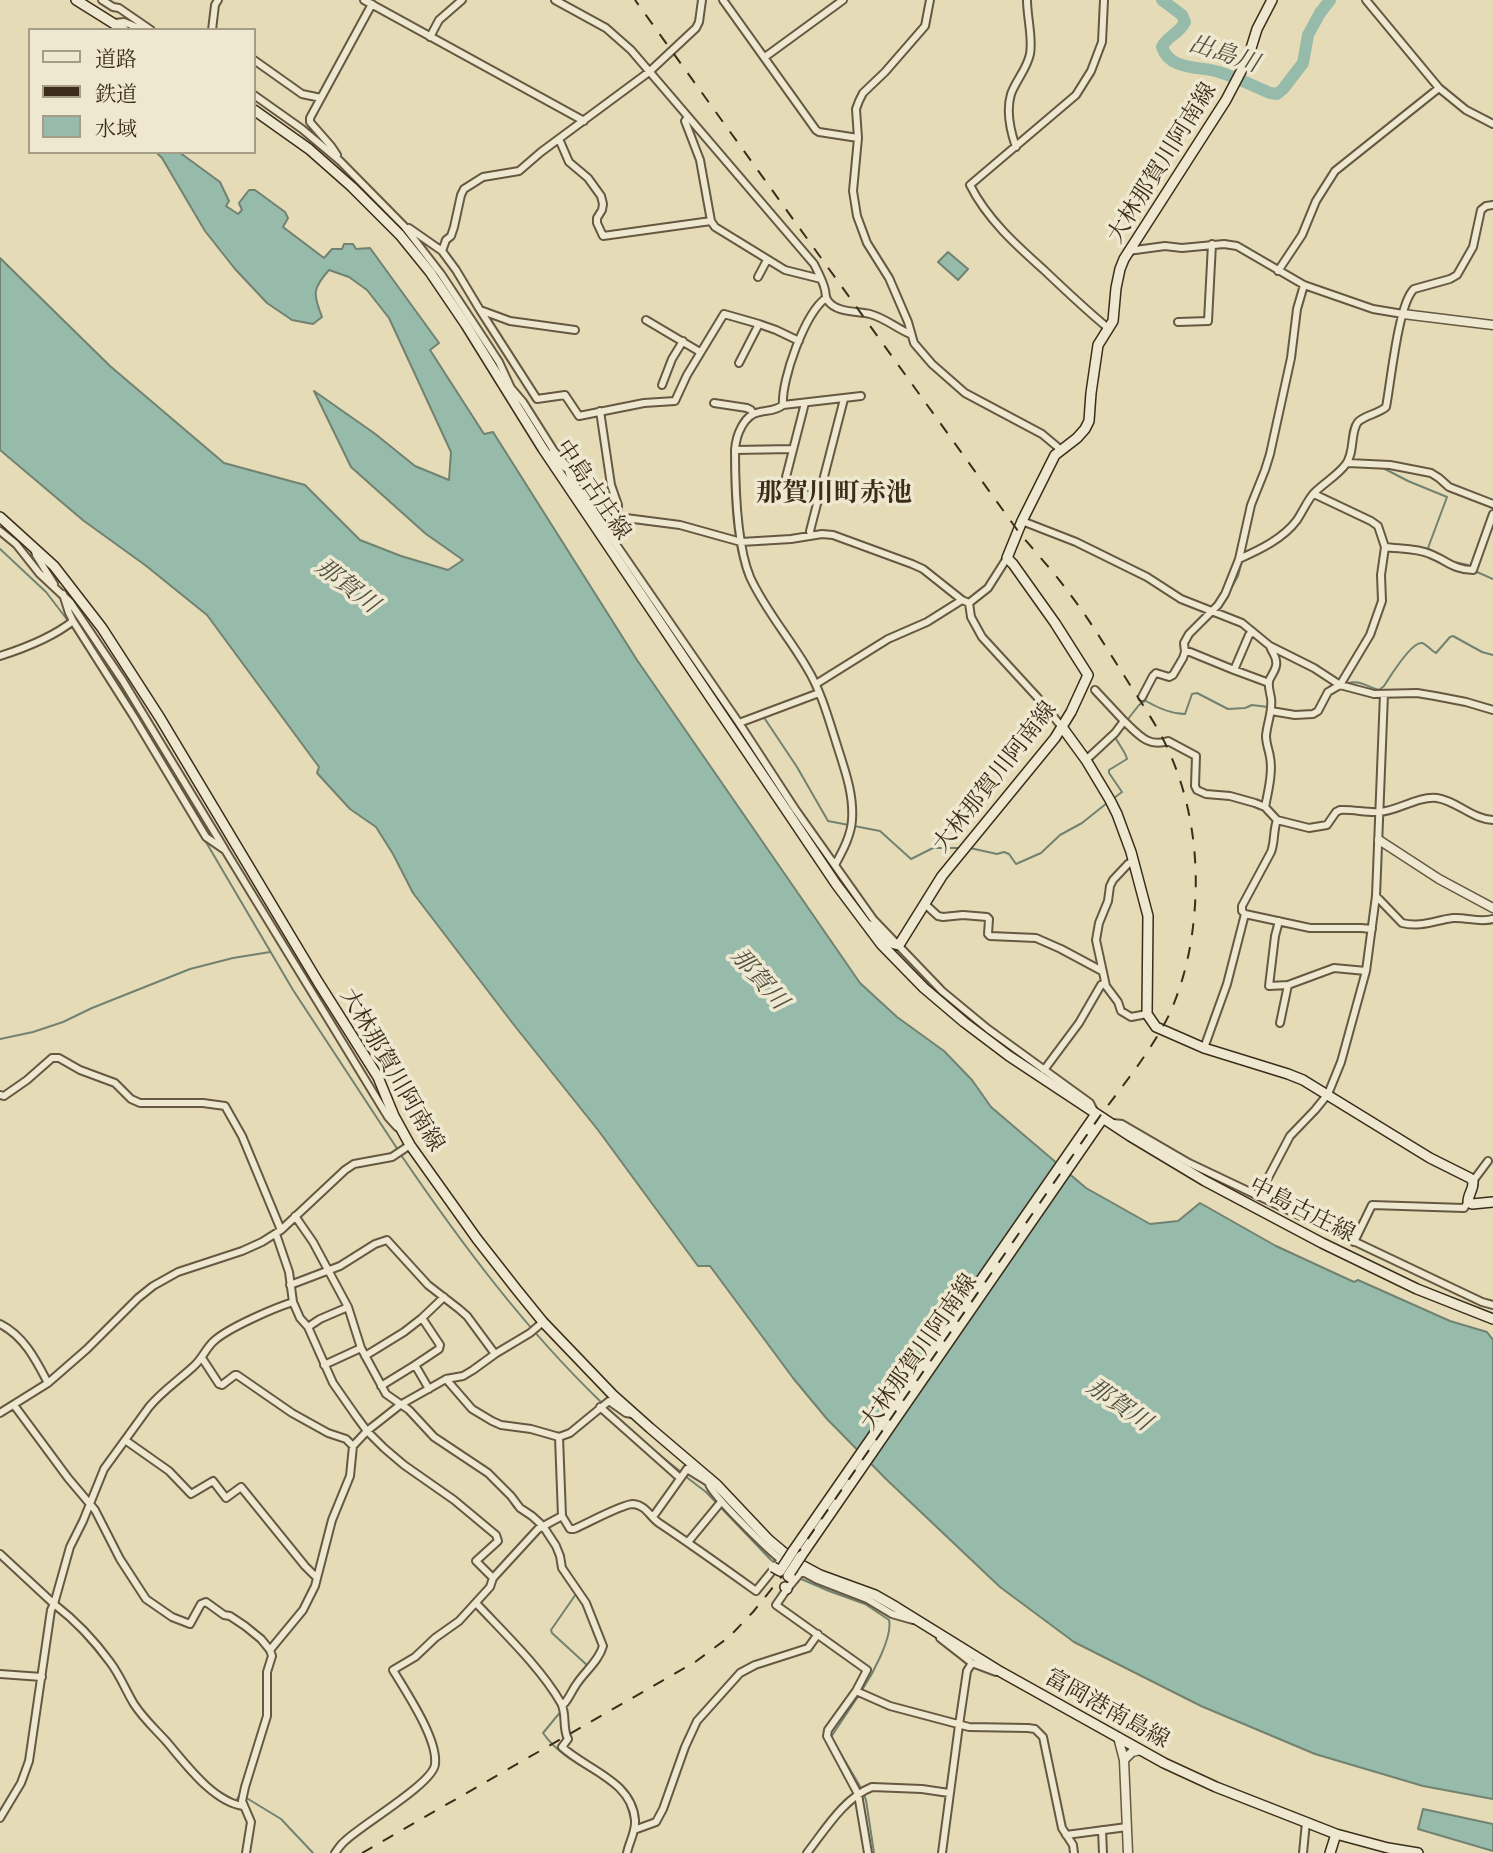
<!DOCTYPE html>
<meta charset="utf-8">
<style>
body{margin:0}
#map{position:relative;width:1493px;height:1853px;overflow:hidden;background:#e5dbb7;font-family:"Libre Caslon Text","Noto Serif JP",serif}
canvas{display:block}
.legend{position:absolute;left:28px;top:28px;width:228px;height:126px;box-sizing:border-box;background:#eee8d0;border:2px solid #a69d87;margin:0;padding:9px 12px;list-style:none;font-size:21px;color:#3b2d1a}
.legend li{display:flex;align-items:center;gap:14px;height:35px}
.legend b{width:35px;border:2px solid #a69d87}
</style>
<div id="map">
<canvas width="1493" height="1853"></canvas>
<ul class="legend">
<li><b style="height:9px;background:#eee8d0"></b>道路</li>
<li><b style="height:9px;background:#3b2d1a"></b>鉄道</li>
<li><b style="height:19px;background:#96bbab"></b>水域</li>
</ul>
</div>
<script>
const c = document.querySelector('canvas').getContext('2d');
c.lineJoin = 'round';
function fillPath(path, color) {
  c.fillStyle = color;
  c.fill(path, 'evenodd');
}
function stroke(path, color, width, dash) {
  c.strokeStyle = color;
  c.lineWidth = width;
  c.lineCap = dash ? 'butt' : 'round';
  c.setLineDash(dash || []);
  c.stroke(path);
}
function drawText(font, color, halo, rows, align = 'center') {
  c.font = font + ' "Libre Caslon Text","Noto Serif JP",serif';
  c.lineWidth = 7;
  c.setLineDash([]);
  c.textBaseline = 'middle';
  c.strokeStyle = halo;
  c.fillStyle = color;
  for (const [text, x, y, turn = 0] of rows) {
    c.save();
    c.translate(x, y);
    c.rotate((+turn || 0) * Math.PI / 180);
    c.textAlign = isNaN(turn) ? turn : align;
    if (halo) c.strokeText(text, 0, 0);
    c.fillText(text, 0, 0);
    c.restore();
  }
}
const water = new Path2D(`
 M156,152H179L220,182L229,201L226,206L238,214L242,210L239,203L249,190H255L285,212L288,218L283,227L324,258L332,249H342L344,244H353L356,249L370,248L439,343L430,350L484,434L493,432L637,660L860,983L897,1017L944,1051L972,1080L991,1107L1086,1188L1150,1224L1178,1221L1200,1203L1276,1246L1354,1282L1358,1280L1450,1321L1487,1332L1493,1340V1799L1423,1786L1315,1754L1201,1706L1074,1642L1000,1587L886,1479L827,1419L793,1378L710,1266H698L598,1130L514,1025L413,893L393,854L376,827L350,809L317,773L319,767L207,615L145,565L84,521L0,450V258L110,366L224,463L305,485L360,540L401,556L448,570L463,560L426,534L351,467L314,391L374,433L415,466L449,480L451,452L389,318L367,290L349,277L329,270C312,289 313,294 322,317L313,324L292,320L267,303L235,269L205,231L162,158Z
 M948,252L968,269L958,280L938,262Z
 M1423,1809L1493,1824V1851L1418,1829Z`);
const stream = new Path2D(`
 M1383,468L1408,481L1447,497L1428,548L1439,555
 M0,549L46,592L69,622
 M1454,562L1468,565
 M1477,572L1493,579
 M1228,594L1238,576L1242,561
 M1181,667L1188,654
 M1348,683C1361,680 1367,687 1379,690L1384,686C1389,678 1412,641 1422,643C1426,644 1432,651 1436,653L1450,637L1453,636L1482,652L1493,655
 M1146,701C1158,708 1171,714 1185,714L1192,694L1197,693L1228,709L1245,708L1252,705L1268,707
 M765,719L797,767L828,821L880,831L911,859L933,848H959
 M1128,719L1139,705L1145,701L1149,691
 M141,735L200,833
 M1114,798L1122,792L1109,773V770L1127,759C1126,753 1118,743 1115,737L1116,735
 M203,837L293,990L398,1150
 M970,848L997,854L1004,852L1009,854L1016,864L1041,853L1060,835L1082,823L1107,803
 M0,1039L33,1032L63,1022L92,1008L190,969L233,958L270,952
 M401,1155C461,1243 525,1329 602,1403
 M606,1407L638,1436
 M652,1449L681,1472
 M685,1476L706,1492L771,1560L777,1564
 M508,1497L514,1507L522,1513
 M799,1578L829,1591L865,1604L889,1620C893,1637 872,1675 862,1690
 M571,1586L576,1594L551,1630L552,1633L588,1666
 M54,1609L66,1618
 M76,1627L109,1666L131,1705
 M859,1695L831,1737L861,1788
 M562,1710L543,1733C559,1756 584,1767 607,1781
 M143,1720L179,1760
 M210,1786L236,1801L240,1794L281,1819L313,1853
 M863,1793L866,1800L874,1853
 M621,1794L626,1802L633,1825`);
const river = new Path2D(`
 M1162,0L1182,15L1185,22C1179,34 1168,35 1162,47C1170,71 1200,66 1219,72C1236,77 1253,86 1270,93L1277,94L1283,89L1303,63L1308,35L1320,13L1330,0`);
const minor = new Path2D(`
 M102,0L113,7L119,8L151,30
 M364,0L584,121
 M555,0L606,28L631,50L814,264C818,272 823,281 825,290C826,295 825,297 828,301C837,313 857,311 870,314C885,318 896,328 910,334
 M723,0L816,130L819,132L858,138L853,191L857,216L867,243L889,278L908,322L914,343L932,364L965,393L1042,434L1060,449
 M1104,0L1102,42L1091,71L1076,95L970,185C987,219 1016,245 1044,270C1065,290 1086,310 1108,328
 M1366,0L1439,88L1466,110L1493,124
 M115,23L124,22L143,30
 M212,30L215,5L218,0
 M430,37L439,20L462,0
 M765,57L843,0
 M254,60L302,94L321,98
 M254,95L302,129L340,161L404,226L441,274L480,333L499,362L511,388L523,402L554,451L566,465L571,479L739,723L795,809L873,919L942,991L988,1029L1090,1103L1095,1113
 M688,117L685,121L700,160L711,221L715,227L785,270L821,279
 M858,138L856,109L859,101L863,93L885,72L925,26L930,0
 M559,139L569,162L588,178L601,196L603,204L602,210L597,218V223L603,236L711,221
 M1016,147C1010,130 1006,111 1011,94C1016,80 1027,69 1030,54C1033,38 1027,17 1027,0
 M337,155L331,146L310,122V118L372,4
 M409,228L442,251L456,270L480,310L510,321L575,330
 M442,251L446,240L451,236L454,227L461,195L464,189L483,177L519,171L541,152L649,72L696,28L699,22L702,0
 M1128,251L1165,246L1182,248L1224,244L1237,246L1304,285L1373,309L1403,314
 M1278,271L1302,235L1316,201L1335,171L1439,88
 M758,277L767,260
 M480,310L537,399L565,395L579,416L644,403L675,401L687,375L724,314L759,324
 M646,320L700,352
 M1178,322L1208,321L1212,244
 M739,363L759,324L776,330L799,341
 M662,385L672,359L683,341
 M714,403L747,408L751,410L753,414
 M805,403L786,477L789,482L821,490
 M783,405C781,380 805,313 826,298
 M600,411L611,485L618,505V517
 M793,449L735,450C735,486 736,543 750,577C765,610 789,637 807,668C821,691 828,717 836,742C844,768 854,793 852,820C851,836 842,852 835,865
 M735,450C736,435 744,414 760,412C769,410 775,411 783,405L861,396
 M550,454L560,464L578,477L612,514L618,517L680,525L741,542L791,539L822,534L833,535L912,564L923,569L962,600L969,603L988,588L1007,558
 M1348,463L1390,465L1431,473L1439,478L1449,487L1493,504
 M1022,521L1076,542L1147,577L1181,599L1242,623L1270,646L1314,668L1340,685L1374,694L1417,693L1435,696L1466,702L1493,710
 M0,531L16,544L39,573L70,602L123,681L224,848
 M811,535L810,531L844,399
 M1385,547C1399,549 1417,548 1430,554C1446,560 1454,570 1473,570L1493,514
 M34,548L36,555L54,584
 M1239,559C1259,550 1283,539 1297,520C1303,511 1307,501 1314,493C1324,483 1338,475 1346,464C1355,452 1350,432 1358,422C1365,415 1378,414 1386,407C1391,382 1398,304 1414,289L1450,279L1457,275L1473,247L1481,210L1486,206L1493,205
 M63,594L69,613L73,621L134,717L206,837L225,850L388,1117L397,1127
 M969,603L971,617L982,637L1038,698L1062,727
 M1253,632L1249,635L1234,670L1269,683
 M1185,652H1190L1234,670
 M0,656C25,648 53,637 73,621
 M816,684L888,639L927,622L962,600
 M1095,690L1124,721
 M1142,697L1153,676L1156,673L1169,677L1173,675L1183,658L1185,652L1184,643L1189,634L1218,605L1225,594L1239,559L1251,505L1265,470L1270,454L1291,358L1297,309L1304,285
 M1271,711L1295,715L1313,714L1318,711L1328,692L1340,685L1370,635L1382,601L1381,575L1385,547L1378,526L1371,521L1314,494
 M739,723L819,693
 M1086,760L1115,733L1124,721C1138,734 1148,748 1168,741L1196,756L1195,786L1197,790L1206,794L1230,796L1255,803L1265,807L1277,820L1309,828L1327,825L1336,812L1340,810C1353,809 1366,813 1379,812C1398,811 1417,796 1437,798C1457,801 1472,819 1493,820
 M1265,807C1268,792 1273,772 1270,757C1269,750 1266,744 1266,736C1267,723 1273,711 1271,698C1270,692 1268,687 1269,681C1271,675 1278,668 1276,661C1276,656 1271,651 1270,646
 M1277,820C1273,831 1275,842 1271,852L1242,906V911L1245,914L1310,928H1361L1372,929
 M1134,860L1128,864L1113,880L1110,886L1108,901L1099,923L1096,940L1106,986L1118,1002L1121,1011L1131,1017L1147,1014
 M1376,896L1402,923C1420,928 1436,920 1453,918C1467,917 1479,923 1493,919
 M925,904L938,916L943,917L963,915L987,917L989,919L988,934L990,936L1036,938L1061,949L1102,971
 M1279,921L1275,936L1269,986L1288,985
 M1280,1023L1288,985L1334,968L1366,971
 M1204,1048L1227,984L1245,914
 M1044,1070L1079,1023L1101,985L1105,983
 M0,1095L4,1096L27,1080L52,1058H59L80,1070L115,1083L131,1099L140,1103H203L225,1106L242,1136L281,1230
 M1113,1123L1122,1124L1189,1163L1482,1302L1493,1305
 M1473,1181L1488,1161
 M1259,1195L1290,1136L1315,1110L1328,1094L1341,1062L1366,971L1376,896L1384,694
 M295,1216L313,1242L348,1307L361,1348L386,1394L409,1410L434,1437L488,1473L511,1496L520,1508L532,1516L543,1526L556,1546L560,1556L562,1568L586,1603L603,1646C599,1661 584,1672 576,1685C571,1692 569,1699 563,1705
 M276,1234L289,1272L293,1302L300,1318L308,1327L333,1383L356,1416L367,1431L384,1448L404,1465L454,1500L496,1535L498,1541L476,1561L493,1578
 M1354,1242L1372,1205L1464,1208L1468,1202
 M290,1285L340,1266L375,1244L387,1240L428,1285L459,1309L467,1316L495,1354
 M422,1318L444,1297
 M0,1324C24,1336 36,1360 48,1383
 M308,1327L320,1319L348,1307
 M365,1356L404,1332L422,1318L440,1345L439,1349L415,1365
 M202,1358L219,1384L222,1385L235,1375H237L292,1413L328,1433L346,1439L353,1446
 M324,1365L361,1348
 M446,1379L472,1409L492,1421L501,1425L531,1429L559,1437L570,1433L609,1401L626,1413L632,1414
 M381,1386L415,1365L429,1389
 M14,1405L68,1478L95,1510L120,1559L146,1599L172,1617L190,1624L201,1604L206,1602L224,1615L230,1616L245,1626L261,1639L270,1650L272,1656L267,1672V1716L245,1787L242,1801L251,1822L246,1853
 M600,1407L680,1478
 M0,1413L48,1383L87,1349L138,1298L153,1286L178,1272L242,1251L262,1242L281,1230L345,1170L354,1164L392,1157L410,1145
 M559,1437L562,1516L570,1529H574C586,1524 622,1504 633,1504C646,1505 650,1517 659,1523C692,1545 724,1568 756,1591L781,1560
 M125,1440L169,1471L191,1494L213,1481L226,1498L241,1487L305,1566L317,1578
 M710,1478C709,1480 709,1482 709,1484C711,1494 771,1553 783,1561
 M652,1515L655,1514L687,1469L708,1482
 M688,1542L721,1502
 M0,1554L54,1604L51,1610L29,1761L21,1783L0,1818
 M792,1566L818,1580L867,1599L892,1614L913,1620
 M801,1572L787,1589L776,1605L867,1670L856,1691
 M476,1603C504,1633 541,1668 561,1703C567,1714 562,1728 568,1739L562,1747C587,1770 632,1781 635,1820C636,1832 629,1842 627,1853
 M940,1638L972,1663L996,1672
 M270,1650L303,1610L315,1586L332,1520L350,1476L353,1446L367,1431L400,1405L446,1379L463,1376L473,1370L495,1354L530,1333L543,1322
 M0,1674L42,1677
 M243,1806C213,1802 185,1763 166,1741C155,1729 143,1718 134,1704C126,1691 120,1675 110,1662C94,1640 76,1621 54,1604L70,1547L83,1521L104,1469L149,1407C162,1391 179,1380 194,1366C202,1359 206,1348 214,1341C228,1328 274,1308 293,1302
 M634,1830L656,1822L663,1809L685,1747L697,1721L740,1673L755,1665L808,1648L818,1634
 M1102,1830L1103,1853
 M1066,1835L1127,1827
 M335,1853C338,1849 341,1844 345,1841C361,1825 434,1783 435,1764C438,1739 406,1692 393,1670L415,1657L435,1638L459,1621L490,1587L493,1578L538,1529L562,1516
 M807,1853C825,1830 844,1798 872,1787L922,1789L949,1793
 M868,1853L858,1794L827,1736L828,1730L856,1691L890,1706L969,1727L1028,1728L1035,1729L1043,1737L1062,1828L1073,1845L1074,1853
 M942,1853L959,1725L967,1671L972,1663
 M1303,1853L1306,1822`);
const tertiary = new Path2D(`
 M1403,314L1493,325
 M1379,840L1439,879L1493,908
 M1118,1737L1124,1760L1132,1752L1141,1750
 M1124,1760L1128,1853`);
const secondary = new Path2D(`
 M76,0L124,30
 M254,110L309,149L352,187L400,235L430,272L466,325L543,449L836,884L881,944L924,988L964,1022L1009,1056L1130,1136L1205,1181L1322,1243L1417,1289L1493,1319
 M0,517L54,566L102,628L160,718L318,982L378,1077L394,1116L410,1145L477,1239L517,1290L543,1322L613,1395L650,1428L717,1485L769,1540L794,1561L820,1575L875,1595L896,1607L1001,1672L1164,1763L1216,1787L1336,1834L1388,1848L1418,1853
 M1062,727L1086,760L1110,800L1117,814L1131,852L1148,916L1147,1014L1156,1027L1204,1048L1288,1074L1303,1080L1430,1158L1470,1178L1473,1181C1474,1189 1468,1194 1468,1202L1472,1204L1493,1202
 M870,926C880,930 887,944 899,945L942,876L1055,738L1071,712L1088,675L1055,623L1013,564L1007,558L1022,521L1055,455L1077,438L1085,429L1089,421L1091,393L1098,345L1113,321L1116,288L1120,269L1124,259L1226,100L1248,58L1257,29L1272,0
 M793,1551L1096,1114
 M801,1556L1103,1118
 M785,1587L787,1589
 M1330,1853L1336,1834`);
const rail = new Path2D(`
 M362,1853L695,1662L729,1637L753,1612L782,1576L1100,1116C1124,1084 1151,1051 1169,1015C1183,984 1191,951 1194,917C1200,858 1191,795 1164,741C1153,719 1138,698 1125,677C1107,649 1090,620 1069,593C1054,572 1035,552 1018,531L635,0`);
const secondaryBridge = new Path2D(`
 M773,1567L780,1571L793,1551
 M791,1578L788,1576L801,1556`);
const streetNames = [
 ["大林那賀川阿南線",1162,163,-58],
 ["中島古庄線",593,490,56],
 ["大林那賀川阿南線",995,777,-52],
 ["大林那賀川阿南線",392,1070,60],
 ["中島古庄線",1302,1210,27],
 ["大林那賀川阿南線",919,1352,-55],
 ["富岡港南島線",1107,1709,29]
];
const waterNames = [
 ["出島川",1224,54,18],
 ["那賀川",347,586,38],
 ["那賀川",759,979,49],
 ["那賀川",1119,1405,35]
];
const quarterNames = [
 ["那賀川町赤池",834,493]
];
fillPath(water, '#96bbab');
stroke(water, '#728271', 2);
stroke(stream, '#728271', 2);
stroke(river, '#96bbab', 12);
stroke(minor, '#665841', 10);
stroke(tertiary, '#665841', 11);
stroke(secondary, '#3b2d1a', 12);
stroke(minor, '#eee8d0', 6);
stroke(tertiary, '#eee8d0', 8);
stroke(secondary, '#eee8d0', 9);
stroke(rail, '#3b2d1a', 2, [12, 12]);
stroke(secondaryBridge, '#3b2d1a', 12, []);
stroke(secondaryBridge, '#eee8d0', 9);
drawText('23px', '#3b2d1a', '#eee8d0', streetNames);
drawText('italic 24px', '#52503e', '#eee8d0', waterNames);
drawText('bold 26px', '#3b2d1a', '#eee8d0', quarterNames);
</script>
